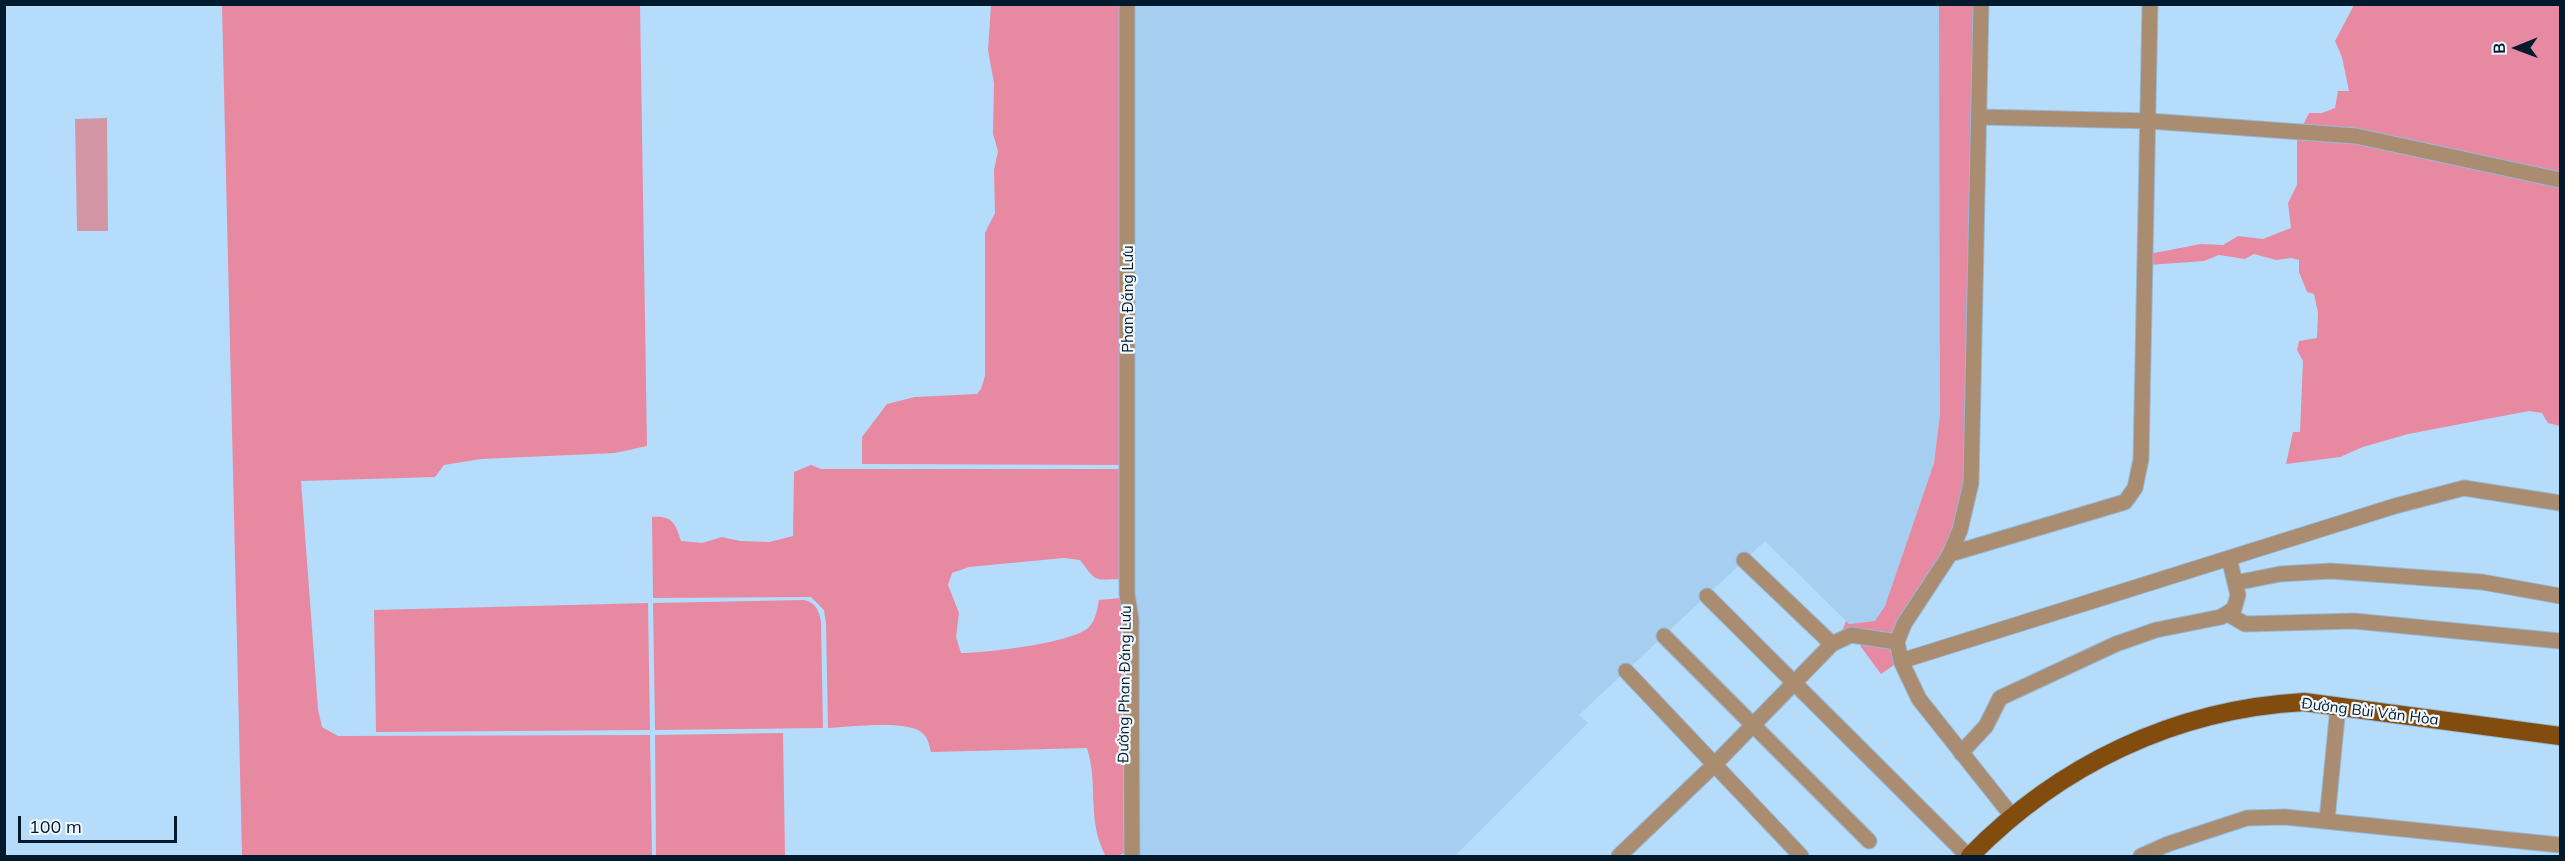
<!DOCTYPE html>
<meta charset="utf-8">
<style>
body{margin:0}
#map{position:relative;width:2565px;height:861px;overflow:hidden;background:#b6dcfc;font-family:Mulish,sans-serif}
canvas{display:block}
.frame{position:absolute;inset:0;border:6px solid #011a2d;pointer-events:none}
.north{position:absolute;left:2487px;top:18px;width:60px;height:60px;-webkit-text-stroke:4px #f2f9fe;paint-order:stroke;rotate:269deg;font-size:16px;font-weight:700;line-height:24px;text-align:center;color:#011a2d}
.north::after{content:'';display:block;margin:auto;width:21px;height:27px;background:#011a2d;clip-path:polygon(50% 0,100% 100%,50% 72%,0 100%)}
.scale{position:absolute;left:18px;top:816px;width:159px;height:27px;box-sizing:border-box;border:3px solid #011a2d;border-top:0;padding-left:8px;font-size:18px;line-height:21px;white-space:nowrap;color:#011a2d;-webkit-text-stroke:4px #f2f9fe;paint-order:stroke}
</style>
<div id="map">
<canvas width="2565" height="861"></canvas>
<div class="frame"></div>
<div class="north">B</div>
<div class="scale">100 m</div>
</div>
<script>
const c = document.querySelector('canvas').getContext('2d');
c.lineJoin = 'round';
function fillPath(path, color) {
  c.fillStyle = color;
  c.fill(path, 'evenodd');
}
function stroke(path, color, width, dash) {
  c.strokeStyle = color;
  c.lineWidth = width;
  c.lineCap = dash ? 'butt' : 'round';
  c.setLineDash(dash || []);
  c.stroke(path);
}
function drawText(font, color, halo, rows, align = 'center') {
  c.font = font + ' Mulish,sans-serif';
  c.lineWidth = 4.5;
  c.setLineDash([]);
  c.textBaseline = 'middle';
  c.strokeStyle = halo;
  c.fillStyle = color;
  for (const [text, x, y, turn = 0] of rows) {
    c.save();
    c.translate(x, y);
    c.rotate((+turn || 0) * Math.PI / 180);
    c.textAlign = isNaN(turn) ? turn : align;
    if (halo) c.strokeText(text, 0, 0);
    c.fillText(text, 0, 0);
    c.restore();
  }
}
const built = new Path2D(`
 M1133,5H1941L1943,292L1940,414L1934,463L1885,606L1875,621L1849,624L1765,541L1579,715L1588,723L1455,856H1140L1135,837Z`);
const green = new Path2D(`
 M107,118L108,231H77L75,119Z`);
const forest = new Path2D(`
 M222,5H640L647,446L615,453L481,459L444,465L435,477L301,481L318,709L322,727L338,736L650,735L652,856H242Z
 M991,5H1121L1123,465L862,464V437L887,404L915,397L977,394L981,389L985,376V233L995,213L994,170L998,151L993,134L994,83L988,50Z
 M1939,5H1977L1967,483L1947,552L1901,622L1897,663L1881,674L1861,647L1855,632L1841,634L1846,621L1849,624L1875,621L1885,606L1934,463L1940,414Z
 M2354,5H2560V426L2548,423L2542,413L2529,411L2408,434L2363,447L2340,457L2286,464L2293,432H2300L2303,361L2297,350L2299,341L2317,338L2318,313L2314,294L2307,292L2299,272V260L2291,258L2276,260L2254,254L2245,259L2219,255L2204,261L2149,265V254L2201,244L2223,245L2238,236L2263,239L2291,228L2288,203L2297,185V137L2309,113H2322L2335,108L2338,91H2349L2342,57L2335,41Z
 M811,465L821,469H1123L1121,579C1092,580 1097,582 1080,560L1064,558L969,567L952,573L948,585L959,613L956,637L961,653C985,653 1074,643 1089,627C1096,620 1097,609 1099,600L1121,598L1124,853L1118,856L1105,855C1086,816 1099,786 1087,748L931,752C929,744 928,737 921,732C905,720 849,727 828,728L826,623L824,610L811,597L653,598L652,517C672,515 676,524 681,541L702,543L722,537L740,541L769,542L793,536L794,472Z
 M804,600C816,603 819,610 821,622L823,728L655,730L653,603Z
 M648,603L650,730L376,732L374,610Z
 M783,733L785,856H656L655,735Z`);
const minor = new Path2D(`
 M1127,4V594L1131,619L1132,856
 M1981,4L1971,483L1960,530L1950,554L1904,624L1897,642L1901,661L1919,699L2012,816
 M1979,117L2149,121L2356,136L2560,180
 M1950,554L2125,502L2135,488L2141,459L2150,4
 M1744,560L1832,644
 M2235,583L2280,574L2331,571L2482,582L2560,596
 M1707,596L1968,856
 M2228,614L2245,624L2354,621L2560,641
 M1664,636L1869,841
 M1901,661L2395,506L2464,488L2560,503
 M1626,671L1801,856
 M1961,753L1986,726L2000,698L2116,644L2156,630L2221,617L2234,609L2238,595L2229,558
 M2327,820L2338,707
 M1619,856L1714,765L1832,644L1851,635L1897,642
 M2141,856L2168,844L2247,818L2285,817L2560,845`);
const major = new Path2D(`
 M1970,856C2059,765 2175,709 2304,702L2560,736`);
const streetNames = [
 ["Phan Đăng Lưu",1128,299,-90],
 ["Đường Phan Đăng Lưu",1125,684,-89],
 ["Đường Bùi Văn Hòa",2370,712,7]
];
fillPath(built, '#a5cef1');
fillPath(green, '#d396a5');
fillPath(forest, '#e889a2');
stroke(minor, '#95b9d7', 17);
stroke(major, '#95b9d7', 20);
stroke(minor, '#aa8c71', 15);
stroke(major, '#814c0d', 18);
drawText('15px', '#011a2d', '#f2f9fe', streetNames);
</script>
